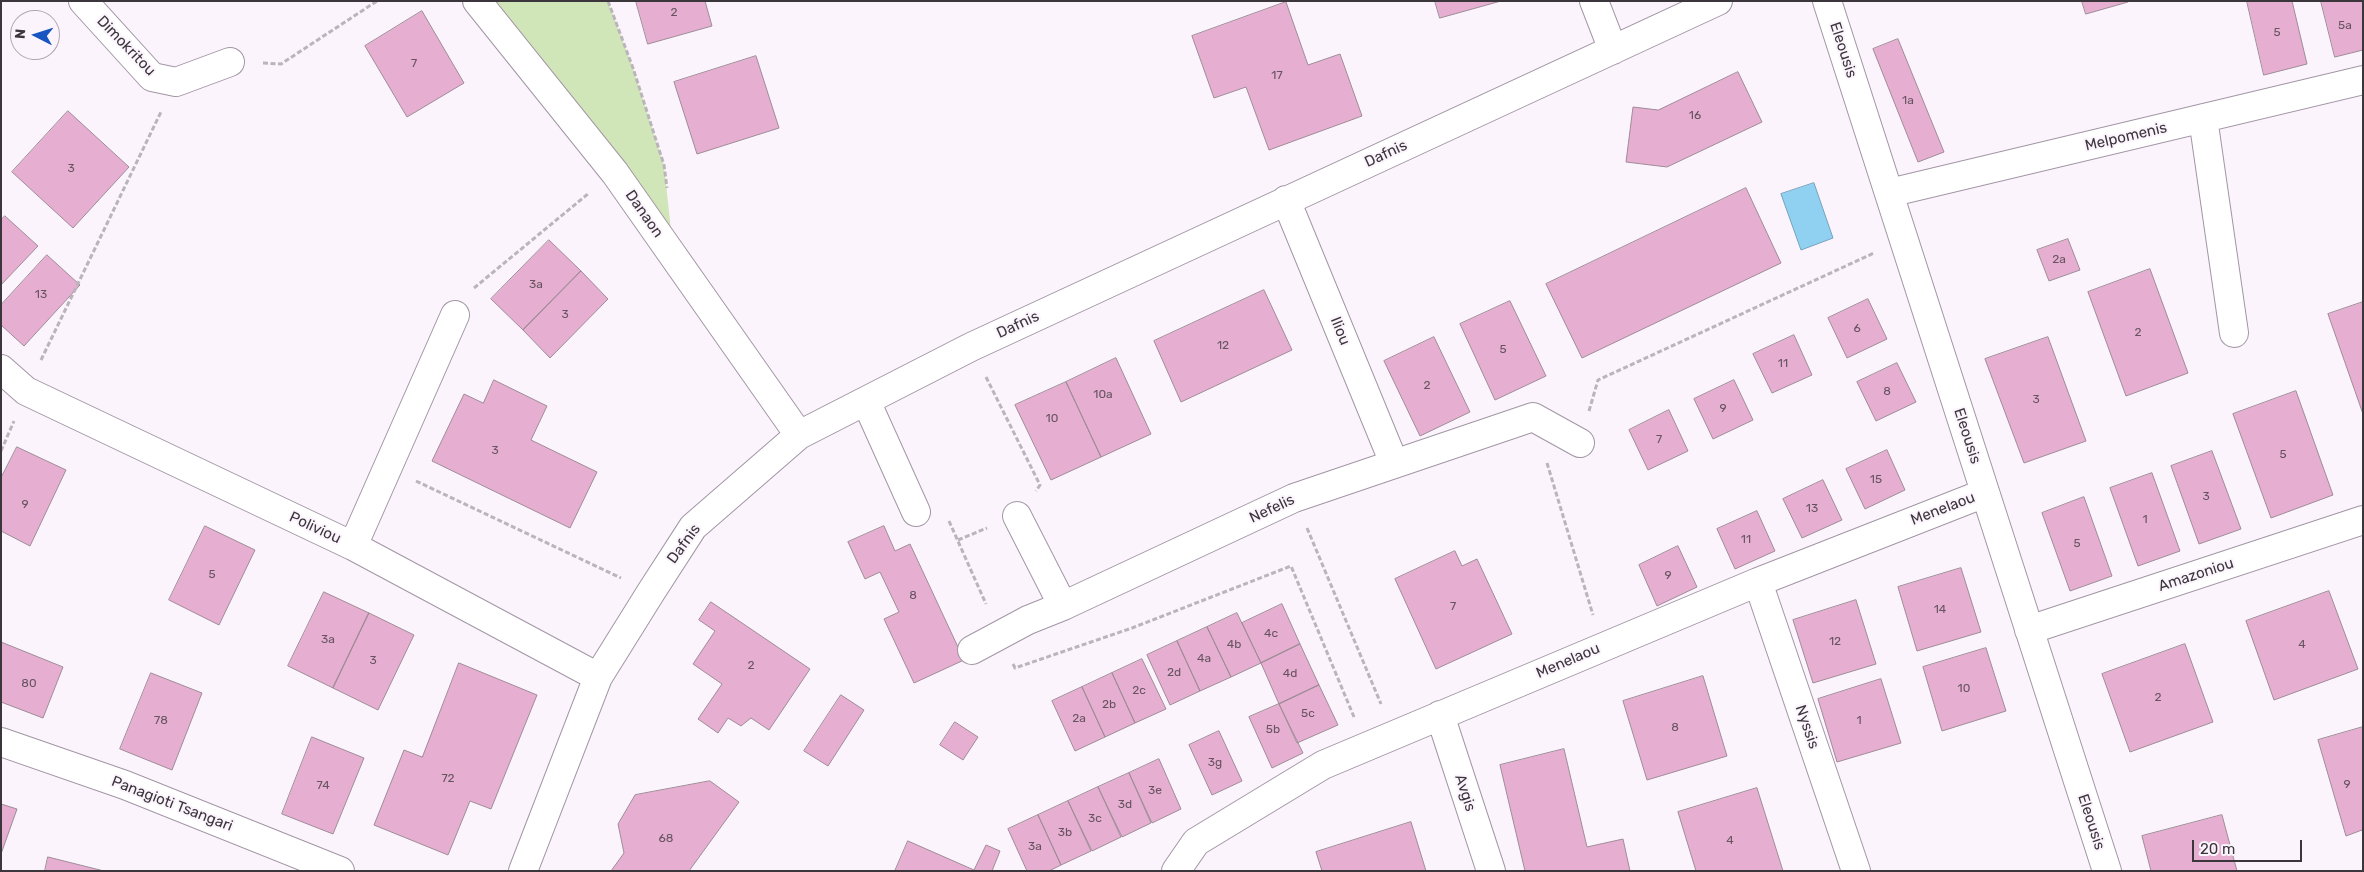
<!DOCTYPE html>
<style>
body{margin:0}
#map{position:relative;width:2364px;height:872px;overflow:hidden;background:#fcf4fd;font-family:Rubik,sans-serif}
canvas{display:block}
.frame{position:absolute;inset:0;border:2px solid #3b363c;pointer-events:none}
.north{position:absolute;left:10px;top:10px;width:50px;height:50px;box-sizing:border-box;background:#fcf4fd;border:1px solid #afa8b0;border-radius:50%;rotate:275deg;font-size:14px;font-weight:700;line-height:20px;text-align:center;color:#3b363c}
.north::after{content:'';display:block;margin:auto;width:18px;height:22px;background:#1855c1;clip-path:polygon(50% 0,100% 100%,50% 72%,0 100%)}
.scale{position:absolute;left:2192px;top:840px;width:110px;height:22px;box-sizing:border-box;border:2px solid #3b363c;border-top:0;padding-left:6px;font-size:15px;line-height:18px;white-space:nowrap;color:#3b363c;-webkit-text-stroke:4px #fcf4fd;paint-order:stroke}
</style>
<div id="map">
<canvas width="2364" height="872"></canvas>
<div class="frame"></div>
<div class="north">N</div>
<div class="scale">20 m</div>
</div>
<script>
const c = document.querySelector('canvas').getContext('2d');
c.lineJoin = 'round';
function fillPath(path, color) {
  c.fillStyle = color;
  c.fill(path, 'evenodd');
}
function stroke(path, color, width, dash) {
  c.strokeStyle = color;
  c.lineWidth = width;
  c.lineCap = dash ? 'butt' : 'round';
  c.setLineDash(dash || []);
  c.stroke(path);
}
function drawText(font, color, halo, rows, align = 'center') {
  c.font = font + ' Rubik,sans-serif';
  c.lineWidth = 4;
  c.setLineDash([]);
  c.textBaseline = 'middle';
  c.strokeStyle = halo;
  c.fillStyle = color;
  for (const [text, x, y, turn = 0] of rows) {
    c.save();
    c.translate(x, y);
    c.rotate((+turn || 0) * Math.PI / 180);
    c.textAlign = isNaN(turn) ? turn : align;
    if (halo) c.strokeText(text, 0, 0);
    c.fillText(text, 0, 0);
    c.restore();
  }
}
const green = new Path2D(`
 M477,1H608L633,68L664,165L674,258Z`);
const water = new Path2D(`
 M1814,183L1833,238L1801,250L1781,194Z`);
const building = new Path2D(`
 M636,1H705L712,26L648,44Z
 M1435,1H1501L1440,18Z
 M2082,1H2128V2L2086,14Z
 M2247,1H2292L2307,64L2264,75Z
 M2321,1H2363V50L2335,57Z
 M1286,2L1308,65L1340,54L1362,116L1269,150L1246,87L1214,98L1192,36Z
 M422,11L464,83L407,117L365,46Z
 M1898,39L1944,152L1918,162L1873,49Z
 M756,56L779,128L697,154L674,82Z
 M1738,72L1762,122L1667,167L1626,162L1633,107L1658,110Z
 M68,111L129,167L73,228L12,172Z
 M1746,188L1781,263L1582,358L1546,284Z
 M5,216L38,246L1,285V220Z
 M2068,239L2080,270L2049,281L2037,250Z
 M549,240L581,271L523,330L491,299Z
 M47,255L80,285L24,346L1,325V305Z
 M2150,269L2188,373L2126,396L2088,292Z
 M581,271L608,299L550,358L523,330Z
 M1264,290L1292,350L1181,402L1154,341Z
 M1868,299L1887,339L1847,358L1828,318Z
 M1510,301L1546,376L1495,400L1460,324Z
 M2363,302V414L2328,314Z
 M1794,335L1812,375L1772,393L1753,354Z
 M1434,337L1470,412L1420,436L1384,361Z
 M2048,337L2086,441L2024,463L1985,359Z
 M1116,358L1151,434L1101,457L1066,382Z
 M1897,363L1916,402L1876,421L1857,382Z
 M494,380L547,406L531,440L597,472L570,528L432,461L464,394L483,403Z
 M1734,380L1753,420L1713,439L1694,399Z
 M1066,382L1101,457L1051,480L1015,405Z
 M2296,391L2333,495L2271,518L2233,414Z
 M1669,410L1688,451L1648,470L1629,430Z
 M17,447L66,470L30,546L1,531V478Z
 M1887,450L1905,490L1865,509L1846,469Z
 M2212,451L2241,529L2199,544L2171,466Z
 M2152,473L2180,551L2138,566L2110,488Z
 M1823,480L1842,520L1802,538L1783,499Z
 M2084,497L2112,576L2070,591L2042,513Z
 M1757,511L1775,551L1735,569L1717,529Z
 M205,526L255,550L219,625L169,600Z
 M884,526L895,551L910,544L964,660L914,683L884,619L899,612L880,572L865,579L848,542Z
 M1678,546L1697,587L1657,606L1639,565Z
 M1455,551L1462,566L1477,559L1512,634L1436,669L1395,579Z
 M1961,568L1981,632L1917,651L1898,587Z
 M2329,591L2358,669L2274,700L2246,621Z
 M324,592L369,613L333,688L288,666Z
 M1856,600L1876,664L1813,683L1793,620Z
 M711,602L810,669L769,730L751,718L741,726L728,718L718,733L698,719L722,684L693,664L715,631L699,620Z
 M1282,604L1300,644L1261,663L1242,623Z
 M369,613L414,635L378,710L333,688Z
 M1237,613L1261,663L1231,677L1207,627Z
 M1207,627L1231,677L1200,691L1177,641Z
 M1177,641L1200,691L1170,705L1147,655Z
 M1,642L63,667L43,718L1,702Z
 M1300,644L1319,685L1279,704L1261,663Z
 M2185,644L2213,722L2130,752L2102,674Z
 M1986,648L2006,711L1942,731L1923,667Z
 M1142,659L1166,709L1135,723L1112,673Z
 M459,663L537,695L491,809L470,801L448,855L374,825L404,750L422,757Z
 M151,673L202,693L172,770L120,749Z
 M1112,673L1135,723L1105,737L1082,687Z
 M1703,676L1727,756L1647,780L1623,701Z
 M1881,679L1901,743L1837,762L1818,699Z
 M1319,685L1338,725L1297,743L1279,704Z
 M1082,687L1105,737L1075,751L1052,701Z
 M841,695L864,710L828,766L804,751Z
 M1279,704L1303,753L1272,768L1249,717Z
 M955,722L978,737L963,760L940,745Z
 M2363,727V833L2362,830L2346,836L2318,740Z
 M1219,731L1242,781L1212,795L1189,745Z
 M312,737L364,758L333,834L282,814Z
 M1564,749L1587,847L1623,839L1630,871H1525L1500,765Z
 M1159,759L1181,809L1152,823L1129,773Z
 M1129,773L1151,823L1122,837L1098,787Z
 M710,781L739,802L689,871H611L624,853L618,824L635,795Z
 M1098,787L1121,837L1092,851L1068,801Z
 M1757,788L1783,871H1696L1678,812Z
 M1068,801L1091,851L1061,865L1038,815Z
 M1,804L17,809L1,854Z
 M1038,815L1061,865L1049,871H1027L1008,829Z
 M2222,815L2237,871H2151L2142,836Z
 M1411,822L1426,871H1322L1316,852Z
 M908,841L974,870L986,845L1000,851L992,871H895Z
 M48,857L104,871H45Z`);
const path = new Path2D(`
 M608,1L633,68L664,165L667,188
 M263,63L281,64L377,1
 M474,288L589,193
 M41,360L161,112
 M986,377L1040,485L1036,491
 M1589,411L1598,380L1874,253
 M1,451L14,421
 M1547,463L1593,615
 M416,481L621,578
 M949,521L986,604
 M1307,528L1381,704
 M958,540L987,528
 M1013,664L1015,668L1132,628L1291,566L1354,717`);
const minor = new Path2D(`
 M83,1L152,77L176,82L230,62
 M477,1L615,173L799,435
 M1594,1L1613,50
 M1827,1L2107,871
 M2203,118L2234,333
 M1889,193L2363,80
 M1286,200L1394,463
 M1,369L26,391L353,546L598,677
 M866,401L916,512
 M1017,516L1063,606L1294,498L1533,417L1580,443
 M353,546L455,315
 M1758,582L1856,871
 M2029,630L2363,520
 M972,650L1028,620L1063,606
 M1440,715L1491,871
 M1,742L125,785L340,871
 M523,871L598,677L651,592L693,527L799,435L971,347L1718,1
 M1176,871L1196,842L1323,765L1758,582L1985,493`);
const numberNames = [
 ["2",674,13],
 ["5a",2345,26],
 ["5",2277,33],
 ["7",414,64],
 ["17",1277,76],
 ["1a",1908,101],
 ["16",1695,116],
 ["3",71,169],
 ["2a",2059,260],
 ["3a",536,285],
 ["13",41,295],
 ["3",565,315],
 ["6",1857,329],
 ["2",2138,333],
 ["12",1223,346],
 ["5",1503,350],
 ["11",1783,364],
 ["2",1427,386],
 ["8",1887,392],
 ["10a",1103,395],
 ["3",2036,400],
 ["9",1723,409],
 ["10",1052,419],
 ["7",1659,440],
 ["3",495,451],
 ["5",2283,455],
 ["15",1876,480],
 ["3",2206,497],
 ["9",25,505],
 ["13",1812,509],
 ["1",2145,520],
 ["11",1746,540],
 ["5",2077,544],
 ["5",212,575],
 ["9",1668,576],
 ["8",913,596],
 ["7",1453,607],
 ["14",1940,610],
 ["4c",1271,634],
 ["3a",328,640],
 ["12",1835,642],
 ["4b",1234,645],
 ["4",2302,645],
 ["4a",1204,659],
 ["3",373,661],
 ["2",751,666],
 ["2d",1174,673],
 ["4d",1290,674],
 ["80",29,684],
 ["10",1964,689],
 ["2c",1139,691],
 ["2",2158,698],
 ["2b",1109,705],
 ["5c",1308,714],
 ["2a",1079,719],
 ["78",161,721],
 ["1",1859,721],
 ["8",1675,728],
 ["5b",1273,730],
 ["3g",1215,763],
 ["72",448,779],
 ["9",2347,785],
 ["74",323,786],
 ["3e",1155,791],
 ["3d",1125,805],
 ["3c",1095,819],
 ["3b",1065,833],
 ["68",666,839],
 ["4",1730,841],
 ["3a",1035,847]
];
const streetNames = [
 ["Dimokritou",126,46,46],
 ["Eleousis",1843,50,72],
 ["Melpomenis",2126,137,-13],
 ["Dafnis",1386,154,-25],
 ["Danaon",644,214,55],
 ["Dafnis",1018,325,-25],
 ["Iliou",1340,331,68],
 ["Eleousis",1967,436,72],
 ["Nefelis",1272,509,-25],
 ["Menelaou",1943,509,-21],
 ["Poliviou",315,528,25],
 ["Dafnis",684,544,-54],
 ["Amazoniou",2196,575,-18],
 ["Menelaou",1568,661,-23],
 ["Nyssis",1807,727,71],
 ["Avgis",1465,793,72],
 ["Panagioti Tsangari",172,804,21],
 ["Eleousis",2091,822,72]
];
fillPath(green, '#d1e6b8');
fillPath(water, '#90d1f1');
stroke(water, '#76a2bb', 1);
fillPath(building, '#e6aed0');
stroke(building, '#9e8c97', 1);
stroke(minor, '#a296a5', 30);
stroke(path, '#bab4bb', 3, [5, 2.5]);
stroke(minor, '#fff', 28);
drawText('12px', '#665461', null, numberNames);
drawText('15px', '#3b363c', '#fcf4fd', streetNames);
</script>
